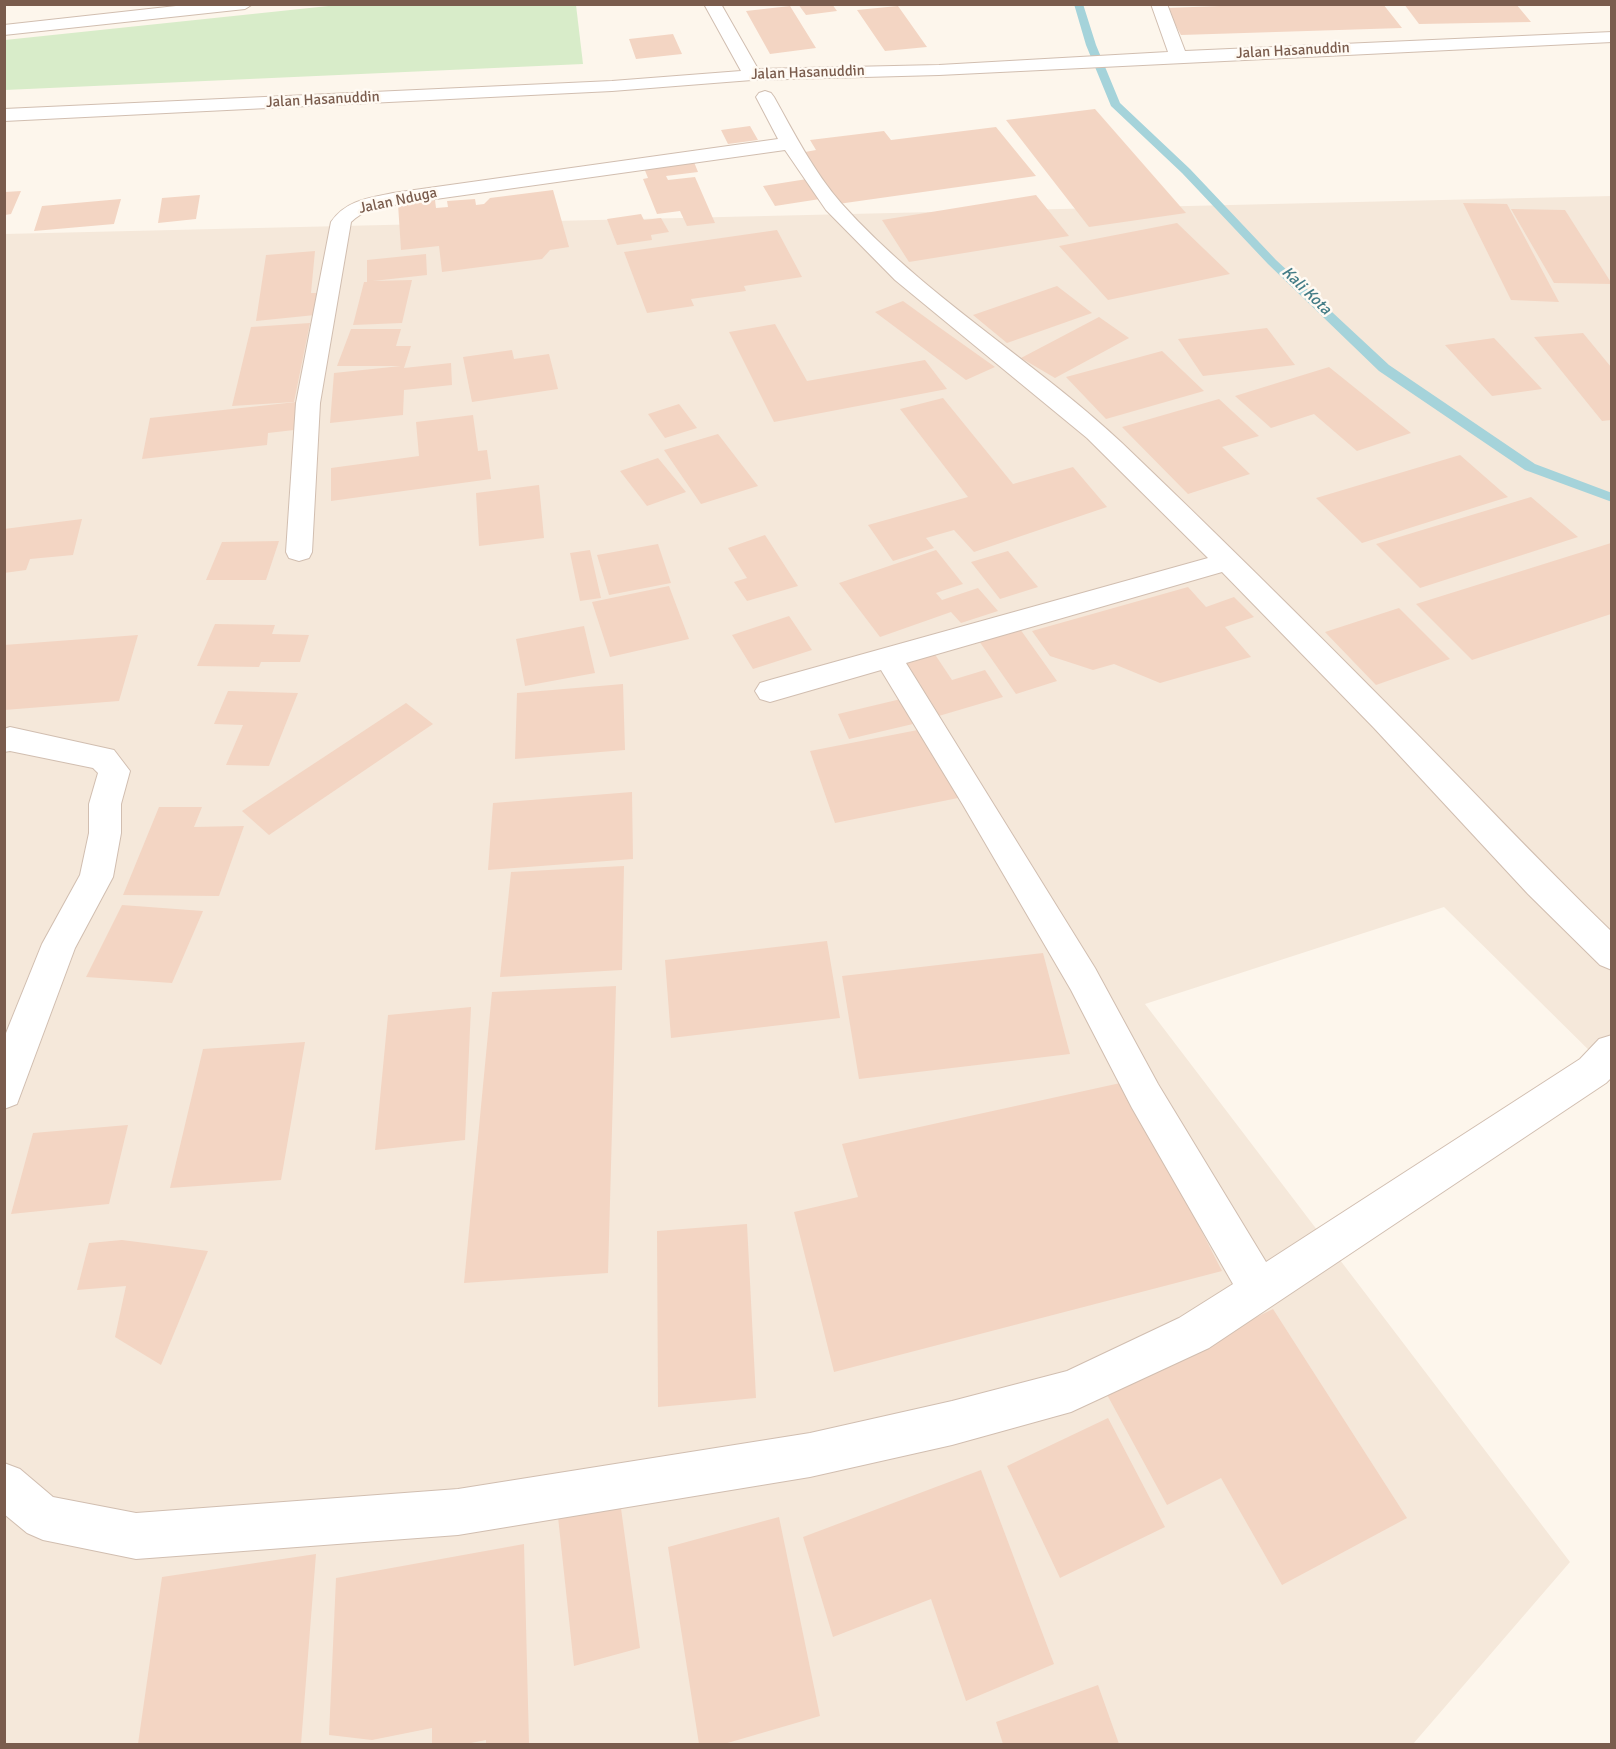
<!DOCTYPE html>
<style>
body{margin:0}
#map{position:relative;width:1616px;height:1749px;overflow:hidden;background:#fdf6ec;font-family:Signika,sans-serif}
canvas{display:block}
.frame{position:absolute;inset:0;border:6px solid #7a5c4d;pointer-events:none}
</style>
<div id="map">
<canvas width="1616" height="1749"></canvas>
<div class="frame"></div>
</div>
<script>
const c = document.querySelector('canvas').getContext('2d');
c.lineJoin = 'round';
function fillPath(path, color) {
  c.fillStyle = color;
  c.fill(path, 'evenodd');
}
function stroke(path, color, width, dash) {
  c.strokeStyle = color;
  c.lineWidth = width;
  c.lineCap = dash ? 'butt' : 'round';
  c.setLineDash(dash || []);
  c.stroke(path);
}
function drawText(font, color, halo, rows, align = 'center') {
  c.font = font + ' Signika,sans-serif';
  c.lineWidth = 5;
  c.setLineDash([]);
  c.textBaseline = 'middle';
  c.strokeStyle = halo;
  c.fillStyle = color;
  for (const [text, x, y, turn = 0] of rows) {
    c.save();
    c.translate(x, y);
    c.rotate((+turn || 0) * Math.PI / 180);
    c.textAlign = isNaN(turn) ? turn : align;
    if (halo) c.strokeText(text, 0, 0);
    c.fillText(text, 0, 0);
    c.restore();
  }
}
const residential = new Path2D(`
 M1611,196V1072L1444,907L1145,1004L1570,1562L1413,1744H5L4,234Z`);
const green = new Path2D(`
 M576,5L583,64L5,90V40L338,5Z`);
const stream = new Path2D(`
 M1074,4H1083L1096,45L1120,103L1190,169L1276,260L1389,365L1535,464L1612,493V502L1525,470L1379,371L1268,264L1182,173L1111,106L1086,45Z`);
const building = new Path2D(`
 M798,4H832L837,11L806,15Z
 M1273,4H1383L1402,28L1181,35L1166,8Z
 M1404,4H1516L1531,22L1419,24Z
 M790,6L816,48L770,54L746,11Z
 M898,6L927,47L885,51L857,10Z
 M673,34L682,54L636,59L629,39Z
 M1095,109L1186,213L1089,227L1006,120Z
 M750,126L758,140L728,144L721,130Z
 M996,127L1036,176L838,204L805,152L816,150L810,140L884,131L891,140Z
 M694,162L698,172L666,176L668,180L695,177L715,223L687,226L680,211L657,214L643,179L648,178L644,168Z
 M807,179L820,199L775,206L763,186Z
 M553,190L569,247L550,250L542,259L442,272L439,246L401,250L398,204L435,200L436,208L448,207L447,201L475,199L476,205L484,204L490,198Z
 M21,191L11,214L5,215V192Z
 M200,195L196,219L158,223L162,198Z
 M1036,195L1069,236L909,262L882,220Z
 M121,199L114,224L34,231L42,206Z
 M1463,203L1507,204L1559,302L1511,300Z
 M1511,209L1565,210L1612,284L1554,283Z
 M641,214L644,220L661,218L669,232L651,235L652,240L617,245L607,219Z
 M1177,223L1230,274L1108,300L1059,246Z
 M777,230L802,277L744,286L746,291L691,299L694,306L647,313L624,252Z
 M315,251L311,293H318L315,315L256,321L266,255Z
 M426,254L427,275L373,281L412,280L402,323L353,325L364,282H367V260Z
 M1057,286L1092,313L1007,343L973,315Z
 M903,301L936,325L995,367L966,380L875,312Z
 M1099,317L1129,338L1055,378L1021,358Z
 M310,323L294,402L232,406L251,327Z
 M775,324L807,381L925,360L947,389L774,422L729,332Z
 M1267,328L1295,365L1203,376L1178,339Z
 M351,329H401L396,346H411L404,368L451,363L452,385L404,390L403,415L330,423L334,373L401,366H337Z
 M1583,333L1611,367V420L1602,421L1534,337Z
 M1494,338L1542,389L1492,396L1445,345Z
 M512,350L514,359L549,354L558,389L472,402L463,357Z
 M1162,351L1204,391L1106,419L1066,377Z
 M1329,367L1411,433L1357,451L1314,414L1271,428L1235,396Z
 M943,398L1013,484L1073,467L1107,507L974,552L954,530L926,538L934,548L893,561L868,525L968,497L900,409Z
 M1219,399L1259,436L1222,447L1250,474L1188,494L1122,427Z
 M296,402L294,430L268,433L267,445L142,459L150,418Z
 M679,404L697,428L665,438L648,414Z
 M473,415L478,451L487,450L491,479L331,501V468L419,456L416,422Z
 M718,434L758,486L701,504L664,450Z
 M1460,455L1508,497L1362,543L1316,498Z
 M658,458L686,492L647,506L620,471Z
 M539,485L544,538L479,546L476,493Z
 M1531,497L1578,537L1420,588L1376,544Z
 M82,519L73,555L30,559L26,570L4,573V529Z
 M765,535L798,586L747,601L734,582L747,578L728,548Z
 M279,541L266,580H206L222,542Z
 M1611,543V614L1472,660L1416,604Z
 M658,544L671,583L609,595L597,555Z
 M590,550L601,598L580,601L570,553Z
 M936,550L963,584L936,593L942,600L978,588L998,611L961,623L951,612L880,637L839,583Z
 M1008,551L1038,587L1000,599L971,562Z
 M669,586L689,639L610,657L592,602Z
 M1188,587L1206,607L1234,597L1254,617L1225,627L1251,657L1160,683L1114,664L1093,670L1050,656L1032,631Z
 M1399,608L1450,659L1376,685L1325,632Z
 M789,616L812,650L753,669L732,635Z
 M215,624L275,625L272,634L309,635L300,662H261L259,667L197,666Z
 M584,626L595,673L525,686L516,639Z
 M1020,629L1057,681L1016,694L979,641Z
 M138,635L119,701L4,710V645Z
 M934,653L952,680L985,670L1003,697L932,718L899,663Z
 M623,684L625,750L515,759L517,693Z
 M228,691L298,693L269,766L226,765L243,725L214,724Z
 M901,699L913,724L849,739L838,714Z
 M406,703L433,724L269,835L242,811Z
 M928,728L958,798L835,823L810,751Z
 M632,792L633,859L488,870L493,803Z
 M159,807H202L194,827L244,826L219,896L123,895Z
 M624,866L622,970L500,977L511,872Z
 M122,905L203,911L172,983L86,977Z
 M827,941L840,1018L671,1038L665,960Z
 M1043,953L1070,1054L859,1079L842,976Z
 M616,986L608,1273L464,1283L492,992Z
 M471,1007L465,1140L375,1150L388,1015Z
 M305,1042L281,1180L170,1188L203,1049Z
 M1125,1082L1222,1271L834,1372L794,1212L858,1197L842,1144Z
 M128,1125L109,1204L11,1214L33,1133Z
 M747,1224L756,1398L658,1407L657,1231Z
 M122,1240L208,1251L161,1365L115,1337L126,1286L77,1290L89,1243Z
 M1273,1309L1407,1518L1282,1585L1221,1478L1167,1505L1105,1391Z
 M1108,1418L1165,1527L1060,1578L1007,1466Z
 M981,1470L1054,1664L966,1701L931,1599L833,1637L803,1537Z
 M620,1501L640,1648L574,1666L558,1517Z
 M779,1517L820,1716L724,1744H699L668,1547Z
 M524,1544L529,1744H486V1740L466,1744H432V1728L372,1740L329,1735L336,1578Z
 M316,1554L301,1744H138L162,1577Z
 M1098,1685L1119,1744H1003L996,1722Z`);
const minor = new Path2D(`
 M194,4H253L245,9L4,35V25Z
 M704,4H721L758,69L939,65L1168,52L1151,4H1167L1185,51L1612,32V42L939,75L752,80L612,91L4,121V109L612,81L741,71Z
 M765,91L771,93L774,97C794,133 814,172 841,203C923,295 1032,359 1122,443C1214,531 1305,621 1394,711C1467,784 1537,860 1612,932V970L1600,965L1528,894L1374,728L1222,572L906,663L1095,968L1158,1084L1266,1262L1580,1059L1599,1039L1612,1035V1077L1606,1083L1209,1348L1071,1412L952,1445L810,1477L458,1535L136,1559L43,1540L27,1533L4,1514V1463L20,1469L53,1497L136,1513L458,1489L810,1433L952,1401L1067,1371L1179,1318L1233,1284L1132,1108L1071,990L963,805L881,670L770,702L760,699L755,691L760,683L770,680L1208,558L1087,438L895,280L826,210L785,150L393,205C377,208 363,210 351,222L320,403L312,552L309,558L299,561L289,558L286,552L296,403L331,222C346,200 369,198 393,193L778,139L756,97L759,93Z
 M10,727L114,750L130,771L121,804V833L113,877L75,948L17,1104L4,1109V1038L42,944L80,875L89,833V804L98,773L93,768L10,751L4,752V729Z`);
const farStreetnames = [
 ["Jalan Hasanuddin",1293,51,-3],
 ["Jalan Hasanuddin",808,73,-2],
 ["Jalan Hasanuddin",323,100,-3],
 ["Jalan Nduga",398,201,-12]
];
const farWaternames = [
 ["Kali Kota",1306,291,44]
];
fillPath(residential, '#f5e8da');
fillPath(green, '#d8ecc9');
fillPath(stream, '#a5d3da');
fillPath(building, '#f3d5c3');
stroke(minor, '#d1beb0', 2);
fillPath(minor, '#fff');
drawText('15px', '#7a5c4d', '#fffaf3', farStreetnames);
drawText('italic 16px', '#437c86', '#fffaf3', farWaternames);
</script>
